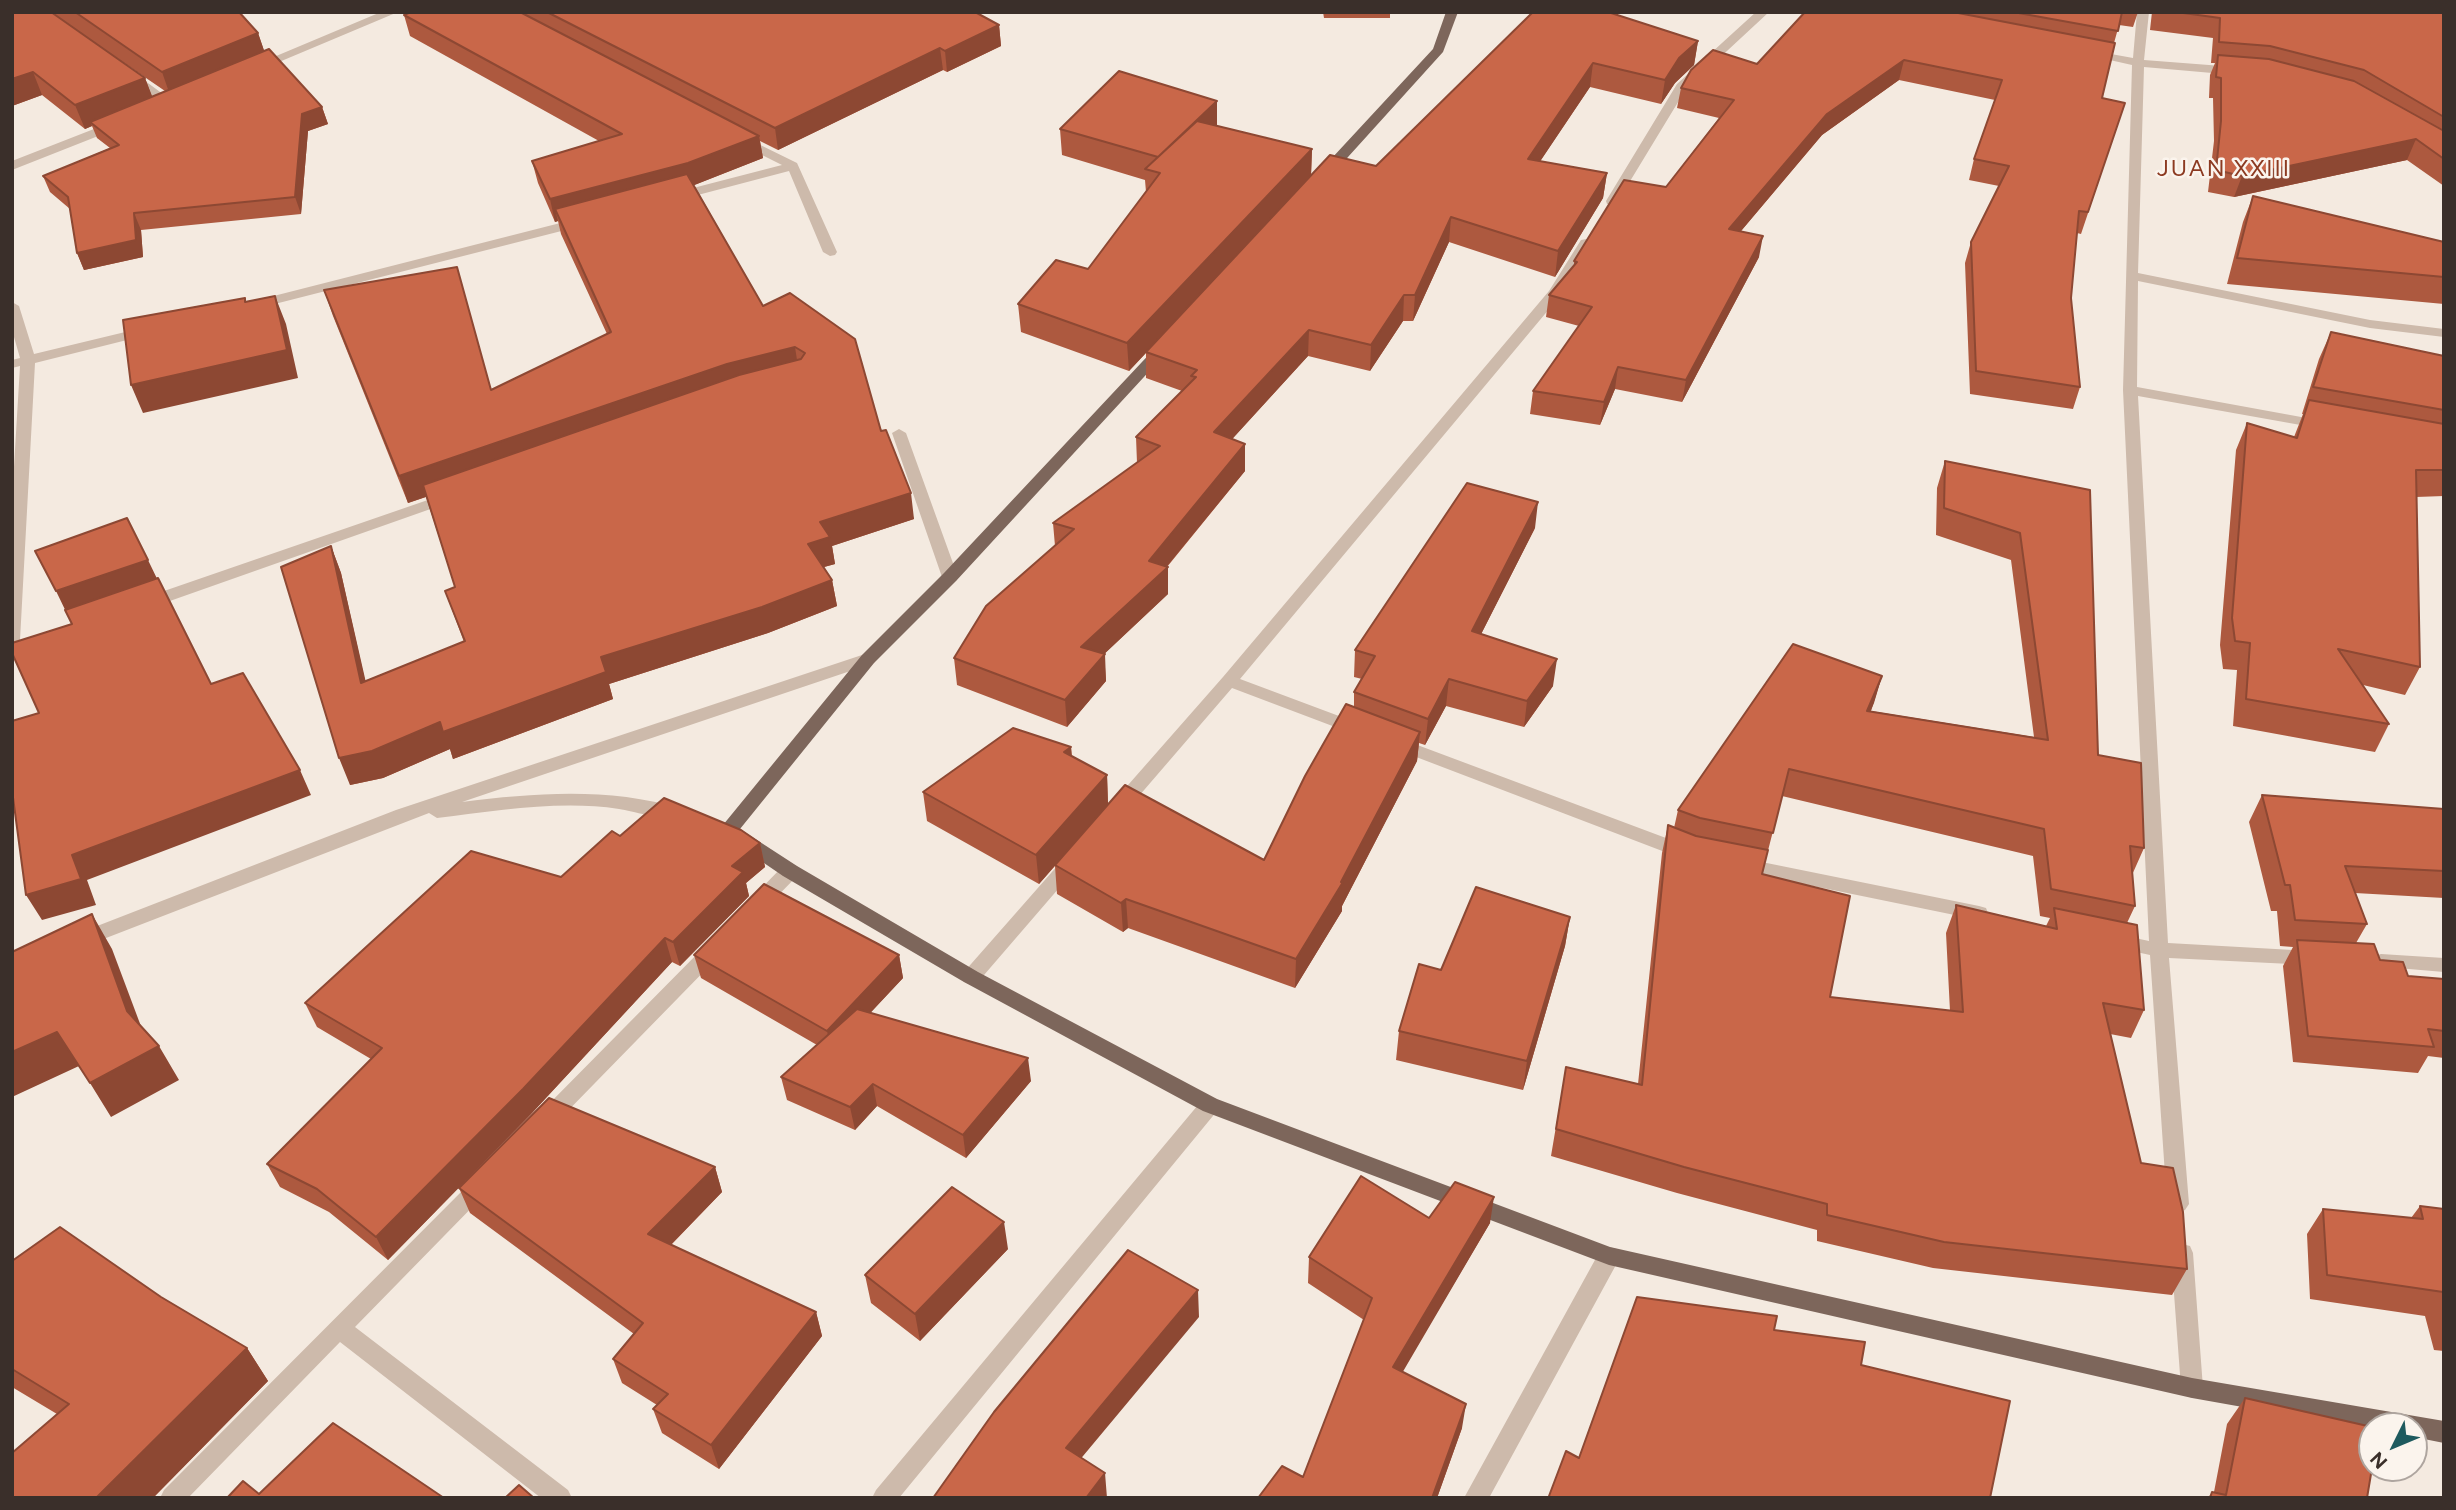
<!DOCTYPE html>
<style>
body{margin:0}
#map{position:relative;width:2456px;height:1510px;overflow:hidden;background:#f4eae0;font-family:Figtree,sans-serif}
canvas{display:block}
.frame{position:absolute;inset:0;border:14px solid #3a2f2a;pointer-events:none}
.north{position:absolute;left:2358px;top:1412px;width:70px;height:70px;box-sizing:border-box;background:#fbf4ed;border:2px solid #aea59f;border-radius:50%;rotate:227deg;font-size:19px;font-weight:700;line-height:28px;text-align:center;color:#3a2f2a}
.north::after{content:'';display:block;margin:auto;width:24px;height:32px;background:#1e5a5e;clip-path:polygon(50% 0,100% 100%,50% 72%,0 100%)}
</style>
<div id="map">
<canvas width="2456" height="1510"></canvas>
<div class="frame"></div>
<div class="north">N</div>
</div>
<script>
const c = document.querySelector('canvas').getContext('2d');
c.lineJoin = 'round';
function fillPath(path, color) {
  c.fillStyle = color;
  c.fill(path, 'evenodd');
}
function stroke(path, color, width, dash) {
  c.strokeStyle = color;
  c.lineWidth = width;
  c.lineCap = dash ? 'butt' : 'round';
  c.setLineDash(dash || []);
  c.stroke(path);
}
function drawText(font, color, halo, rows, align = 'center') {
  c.font = font + ' Figtree,sans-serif';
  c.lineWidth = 5;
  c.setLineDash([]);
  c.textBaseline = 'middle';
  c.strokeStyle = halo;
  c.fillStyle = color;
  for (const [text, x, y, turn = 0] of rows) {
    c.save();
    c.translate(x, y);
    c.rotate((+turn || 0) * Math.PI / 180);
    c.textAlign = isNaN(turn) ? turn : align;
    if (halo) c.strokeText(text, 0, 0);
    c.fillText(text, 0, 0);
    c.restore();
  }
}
const minor = new Path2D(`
 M381,12H398L260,70L250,67Z
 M1756,12H1769L1686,89L1618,201L1612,205L1607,204L1606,201L1677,84Z
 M2137,12H2149L2144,60L2235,67L2241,71L2235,75L2144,67L2138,273L2370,320L2444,329V337L2370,328L2138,281L2137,387L2323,421L2330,425L2323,429L2138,396L2168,943L2311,951L2318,953L2321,958L2318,963L2311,965L2169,958L2189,1204L2185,1210L2178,1213L2171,1210L2167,1204L2150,955L2109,946L2106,941L2109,936L2116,934L2149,941L2123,390L2132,65L2083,54L2089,50L2133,58Z
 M125,72H133L175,103L165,106L125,78Z
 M117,120L121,121V127L12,170V161Z
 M742,136L797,163L837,252L835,255L830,256L823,252L789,171L675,201L670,200V194L782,165L738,143V137Z
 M580,218L587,222L585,225L255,309L248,305L250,302Z
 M1586,239L1593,243L1560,296L1240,679L1363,725L1366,729L1363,733H1351L1232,688L1126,811H1114L1111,806L1114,801L1223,677L1549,291L1581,240Z
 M12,302L19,306L34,354L146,327L153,331L151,334L35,363L20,640L12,645V500L20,366L12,368V360L20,358L12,330Z
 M899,429L906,433L958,577L956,581H944L942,577L892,433Z
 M451,492L459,497L456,500L150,608H138L136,604L138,600Z
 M868,653L874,655L876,659L874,663L462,802C536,793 609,787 682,809L685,814L682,819C669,823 635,811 619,809C559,800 497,811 437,818L429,813L88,945L81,947L74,945L71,940L74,935L396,810Z
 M1396,737L1690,847L1693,852L1690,857H1678L1390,747L1387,743Z
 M1072,854L1078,856L1081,861L1078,866L978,982L971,985L964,982L961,977L964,972L1066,856Z
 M1742,858L1979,906L1986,908L1988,913L1986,918L1979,920L1735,870L1733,865L1735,860Z
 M790,864L797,866L799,871L797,876L763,911H749L747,906L749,901L783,866Z
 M714,942L721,944L724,949L721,954L552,1127L545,1129L538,1127L535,1121L538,1115L707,944Z
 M2381,954L2444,958V972L2374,966L2371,961L2374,956Z
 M1210,1097L1217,1099L1220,1105L1217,1111L899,1498H872L876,1490L1203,1099Z
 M481,1176L488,1179L492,1185L488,1191L355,1327L568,1490L572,1498H541L340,1342L188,1498H160L164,1490L474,1179Z
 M2182,1244L2190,1246L2193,1253L2203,1388L2200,1395L2192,1398L2184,1395L2181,1388L2171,1253L2174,1246Z
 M1609,1247L1617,1249L1620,1256L1617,1263L1489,1498H1464L1601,1249Z`);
const major = new Path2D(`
 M1446,12H1458L1443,52L1329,178H1319V172L1433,49Z
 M1162,345L1167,346V352L956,581L874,663L740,829L797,866L978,972L1217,1099L1610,1247L2192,1378L2444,1421V1443L2414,1437V1426H2372V1430L2192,1398L1609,1265L1203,1111L964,982L783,876L723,835L720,830L723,825L862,655L944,573L1157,346Z`);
const wall = new Path2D(`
 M12,12H239L258,33L264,51L322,107L328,124L308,131L301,214L141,230L143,257L84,270L77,253L70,209L50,192L43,176L110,148L97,138L92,126L85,129L42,95L12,106ZM60,19L165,91L152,97L145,78Z
 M411,12H975L999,25L1001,46L947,72L943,70L778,150L760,141L763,158L694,185L763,306L881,431L914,519L832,546L835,564L824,567L832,580L837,606L768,633L609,684L613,699L453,759L450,749L383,778L350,785L331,546L341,573L365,681L464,642L445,591L455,587L426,497L408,503L333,316L324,290L492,390L607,334L561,234L558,221L555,222L538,183L532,161L599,141L410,36L404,15Z
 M1323,12H1390V18H1324Z
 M1533,12L1698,41L1694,65L1675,83L1661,104L1590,87L1540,161L1607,173L1603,198L1555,277L1449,242L1413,321H1403L1370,371L1308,356L1232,439L1245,471L1167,567L1168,594L1104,654L1106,681L1067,727L957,685L954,658L1055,546L1053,523L1137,463L1136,437L1182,391L1146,378V353L1129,371L1021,332L1018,304L1088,269L1146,192L1145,180L1062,155L1060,129L1217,101V126L1312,149L1311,175L1376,166Z
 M1805,12H2138L2133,27L2119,25L2114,43L2102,98L2125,103L2081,234L2077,233L2071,298L2080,387L2073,409L1970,394L1965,263L1971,242L1999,186L1969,180L1974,159L1995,100L1899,80L1822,135L1741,231L1759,257L1682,402L1615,389L1600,425L1530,414L1533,391L1579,326L1546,317L1549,295L1574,265V261L1666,187L1719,118L1677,108L1681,88L1757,64Z
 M2152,12H2444V186L2407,160L2234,197L2208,192L2214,141L2213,98H2209L2210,75L2215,63H2211L2213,38L2150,30Z
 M2253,196L2444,242V304L2227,284L2243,222Z
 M2331,332L2444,356V496L2416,497L2420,667L2405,695L2363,685L2389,724L2375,752L2233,726L2237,670L2223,669L2220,645L2236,450L2247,423L2294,437L2303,414H2302L2319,359Z
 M1945,461L2090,490L2098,755L2144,848L2132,875L2135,906L2127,923L2144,1010L2131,1038L2110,1034L2141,1163L2187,1269L2172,1295L1933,1268L1817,1241V1230L1677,1193L1551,1156L1566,1067L1638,1084L1662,853L1668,825L1674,828L1678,810L1882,676L1871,711L2034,737L2011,560L1936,535L1937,488ZM1782,796L2033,856L2040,916L2050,918L2046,926L1956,905L1946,933L1950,1011L1830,997L1762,874Z
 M1535,528L1481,634L1553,686L1524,727L1446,706L1425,745L1419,743L1417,761L1342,906V911L1295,988L1128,928L1123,932L1057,894L1055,866L1039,884L927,821L923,792L1071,747L1072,757L1107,775L1108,804L1264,860L1354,707V692L1362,679L1354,677L1355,650Z
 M2262,795L2444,809V898L2355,893L2367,924L2356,943L2380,960L2408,976L2444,979V1058L2428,1056L2418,1073L2293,1062L2283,966L2293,947L2280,946L2277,911H2271L2249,822Z
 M760,843L765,867L746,883L749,896L680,966L672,962L532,1113L388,1260L329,1212L280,1187L267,1164L371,1059L317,1027L305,1003L561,877Z
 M1570,917L1565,946L1523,1090L1396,1060L1399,1031L1441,970Z
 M694,955H899L903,978L870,1013L1031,1081L966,1158L877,1106L855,1130L787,1100L781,1077L817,1045L701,978Z
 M715,1167L722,1192L671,1245L816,1312L822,1336L719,1469L662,1433L653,1409L657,1405L622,1383L613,1359L634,1334L470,1213L459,1188Z
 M2420,1206L2444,1209V1351L2434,1350L2425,1316L2310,1299L2307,1234L2323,1209L2411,1218Z
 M1429,1218L1490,1223L1402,1371L1462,1428L1437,1498H1258L1303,1477L1364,1320L1308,1283L1309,1257Z
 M1008,1249L920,1341L871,1303L865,1275Z
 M12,1261L161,1297L247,1348L268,1381L153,1498H12L57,1414L12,1387Z
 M2245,1398L2367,1498H2208L2212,1492H2214L2227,1424Z`);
const shadedWall = new Path2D(`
 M999,25L1001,46L947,72L945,51Z
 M258,33L266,56L170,95L162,72Z
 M1698,41L1694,65L1675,83L1661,104L1665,80L1679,58Z
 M940,48L943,70L778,150L775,128Z
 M1904,60L1899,80L1822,135L1725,250L1729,229L1827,114Z
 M1593,63L1590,87L1525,184L1528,159Z
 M33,72L42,95L12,106V79Z
 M145,78L154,101L90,122L92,126L85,129L75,105Z
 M1217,101V127L1158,157Z
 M322,107L328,124L308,131L301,214L295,197L302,114Z
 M759,136L763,158L692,186L555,209L558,221L555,222L550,199Z
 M2416,139L2407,160L2234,197L2242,176Z
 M1312,149L1311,176L1129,371L1127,343Z
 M1607,173L1603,198L1555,277L1558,251Z
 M134,213L141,230L143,257L84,270L77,253Z
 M1451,217L1449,242L1413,321L1415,295Z
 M1763,236L1759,257L1682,402L1686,380Z
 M1404,295L1403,321L1370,371L1371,345Z
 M275,296L286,324L298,378L143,413L131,385Z
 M1309,330L1308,356L1214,459V432Z
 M795,347L799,373L732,391L408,503L399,476L727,364Z
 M1618,367L1615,389L1600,425L1604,402Z
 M1245,444V471L1163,571L1168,567V594L1083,674L1081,647L1149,561Z
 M911,493L914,519L832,546L835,564L813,570L808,544L820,522Z
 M1538,502L1535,528L1469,658L1472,631Z
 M331,546L341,573L372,709L361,683Z
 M148,560L162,589L70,620L56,591Z
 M832,580L837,606L768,633L609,684L613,699L453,759L450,749L383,778L350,785L339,758L601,657Z
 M1105,654L1106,681L1067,727L1065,700Z
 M1557,659L1553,686L1524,727L1527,701Z
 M1882,676L1874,703L1859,738L1867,711Z
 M1449,679L1446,706L1425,745L1428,719Z
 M1420,732L1417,761L1342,906V911L1295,988L1296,959L1341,882Z
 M1071,747L1073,776L1064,752Z
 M300,770L311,795L87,880L96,905L42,920L26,895L72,855Z
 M1107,775L1108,804L1039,884L1036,855Z
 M760,843L765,867L746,883L749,896L680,966L673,942L732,866Z
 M1126,899L1128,928L1123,932L1121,903Z
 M92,914L112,949L148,1045L127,1011Z
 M1570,917L1565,946L1523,1090L1527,1061Z
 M665,938L672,962L532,1113L388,1260L376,1237Z
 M899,955L903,978L832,1054L827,1031Z
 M57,1032L79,1066L12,1097V1052Z
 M159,1046L179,1080L111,1117L90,1083Z
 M1028,1058L1031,1081L966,1158L963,1135Z
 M873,1084L877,1106L855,1130L850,1107Z
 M715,1167L722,1192L657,1259L648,1234Z
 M1494,1197L1490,1223L1391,1392L1393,1367Z
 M1004,1222L1008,1249L920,1341L915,1314Z
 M1198,1290L1199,1317L1068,1474L1066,1448Z
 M816,1312L822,1336L719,1469L711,1445Z
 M247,1348L268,1381L153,1498H96Z
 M1466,1404L1462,1428L1437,1498H1432Z
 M1105,1473L1107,1498H1086Z`);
const building = new Path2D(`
 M12,12H51L145,78L75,105L33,72L12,79Z
 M75,12H239L258,33L162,72Z
 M411,12H520L759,136L688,163L550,199L532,161L622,134L404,15Z
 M547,12H975L999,25L945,51L940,48L775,128Z
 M1533,12H1608L1698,41L1679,58L1665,80L1593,63L1528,159L1607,173L1558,251L1451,217L1415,295H1404L1371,345L1309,330L1214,432L1245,444L1149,561L1168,567L1081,647L1105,654L1065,700L954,658L986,606L1074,529L1053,523L1160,446L1136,437L1196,377L1191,376L1197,370L1146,352L1330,155L1376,166Z
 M1805,12H1953L2115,43L2102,98L2125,103L2088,212L2079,211L2071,298L2080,387L1976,371L1971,242L2009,166L1974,159L2002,80L1904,60L1827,114L1729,229L1763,236L1686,380L1618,367L1604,402L1533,391L1592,307L1549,295L1577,262L1574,261L1624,180L1666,187L1734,100L1681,88L1691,70L1713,50L1757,64Z
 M2013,12H2122L2118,31Z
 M2176,12H2444V117L2364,70L2270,46L2219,42L2220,18Z
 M269,49L322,107L302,114L295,197L134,213L136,240L77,253L68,197L43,176L119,145L90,122Z
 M2218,55L2269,59L2354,81L2444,131V159L2416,139L2242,176L2216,170L2221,121V78L2216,77Z
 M1119,71L1217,101L1158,157L1060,129Z
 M1197,121L1312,149L1127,343L1018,304L1056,260L1088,269L1160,173L1145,169Z
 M687,174L763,306L790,293L855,339L881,431L886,430L911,493L820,522L830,537L808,544L832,580L762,607L601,657L606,672L443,732L440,722L372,751L339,758L281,567L331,546L361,683L465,641L445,591L455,587L423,485L739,375L801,359L805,353L795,347L727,364L399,476L324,290L457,267L491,390L611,332L555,209Z
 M2253,196L2444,242V277L2237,258Z
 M275,296L287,350L131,385L123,320L245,298V302Z
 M2331,332L2444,356V410L2313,387Z
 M2309,400L2444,424V470H2416L2420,667L2338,649L2389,724L2246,699L2250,643L2235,641L2232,618L2247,423L2297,438Z
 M1945,461L2090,490L2098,755L2141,763L2144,848L2130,846L2135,906L2051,889L2044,829L1789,769L1773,833L1700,818L1678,810L1793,644L1882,676L1867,711L2048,740L2020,533L1944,508Z
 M1467,483L1538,502L1472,631L1557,659L1527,701L1449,679L1428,719L1354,692L1375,656L1355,650Z
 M127,518L148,560L56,591L35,551Z
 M158,578L211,684L243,673L300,770L72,855L81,879L26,895L12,790V721L39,713L12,653V643L72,624L65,610Z
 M1346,704L1420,732L1341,882H1343L1296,959L1126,899L1121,903L1055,865L1125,785L1264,860L1305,776Z
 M1013,728L1071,747L1064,752L1107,775L1036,855L923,792Z
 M2262,795L2444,809V871L2345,866L2367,924L2295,920L2290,885H2285Z
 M664,798L741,830L760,843L732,866L743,872L673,942L665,938L523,1089L376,1237L317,1189L267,1164L382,1048L305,1003L471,851L561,877L612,831L620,836Z
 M1668,825L1696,836L1768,850L1762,874L1850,896L1830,997L1963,1012L1956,905L2057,929L2054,908L2137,925L2144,1010L2103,1003L2141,1163L2173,1168L2183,1212L2187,1269L1944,1242L1827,1215V1204L1684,1167L1556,1129L1566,1067L1642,1085Z
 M764,884L899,955L827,1031L694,955Z
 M1476,887L1570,917L1527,1061L1399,1031L1419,964L1441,970Z
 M92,914L127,1011L159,1046L90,1083L57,1032L12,1052V952Z
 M2297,940L2374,944L2380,960L2403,962L2408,976L2444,979V1031L2428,1029L2434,1047L2308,1036Z
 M857,1009L1028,1058L963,1135L873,1084L850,1107L781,1077Z
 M549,1098L715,1167L648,1234L816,1312L711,1445L653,1409L668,1394L613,1359L643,1323L459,1188Z
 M1361,1176L1429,1218L1455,1182L1494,1197L1393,1367L1466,1404L1432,1498H1258L1282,1466L1303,1477L1372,1298L1309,1257Z
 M952,1187L1004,1222L915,1314L865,1275Z
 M2420,1206L2444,1209V1294L2443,1292L2327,1275L2323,1209L2423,1219Z
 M60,1227L161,1297L247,1348L96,1498H12V1453L69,1404L12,1369V1261Z
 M1128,1250L1198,1290L1066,1448L1105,1473L1086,1498H933L994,1412Z
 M1637,1297L1777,1316L1774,1330L1865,1342L1861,1365L2010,1401L1990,1498H1552L1549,1496L1566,1451L1579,1458Z
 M2245,1398L2372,1427V1468L2367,1498H2210L2212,1492L2226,1495Z
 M333,1423L444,1498H227L243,1481L259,1494Z
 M519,1485L534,1498H505Z`);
const farNeighbourhoodnames = [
 ["JUAN XXIII",2224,169]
];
fillPath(minor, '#cdbaab');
fillPath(major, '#7d665b');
fillPath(wall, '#ad593f');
fillPath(shadedWall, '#8d4833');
fillPath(building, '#c96749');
stroke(building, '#8d4833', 2);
c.letterSpacing = '2px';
drawText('23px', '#8c3a21', '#fbf4ed', farNeighbourhoodnames);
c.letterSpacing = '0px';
</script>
